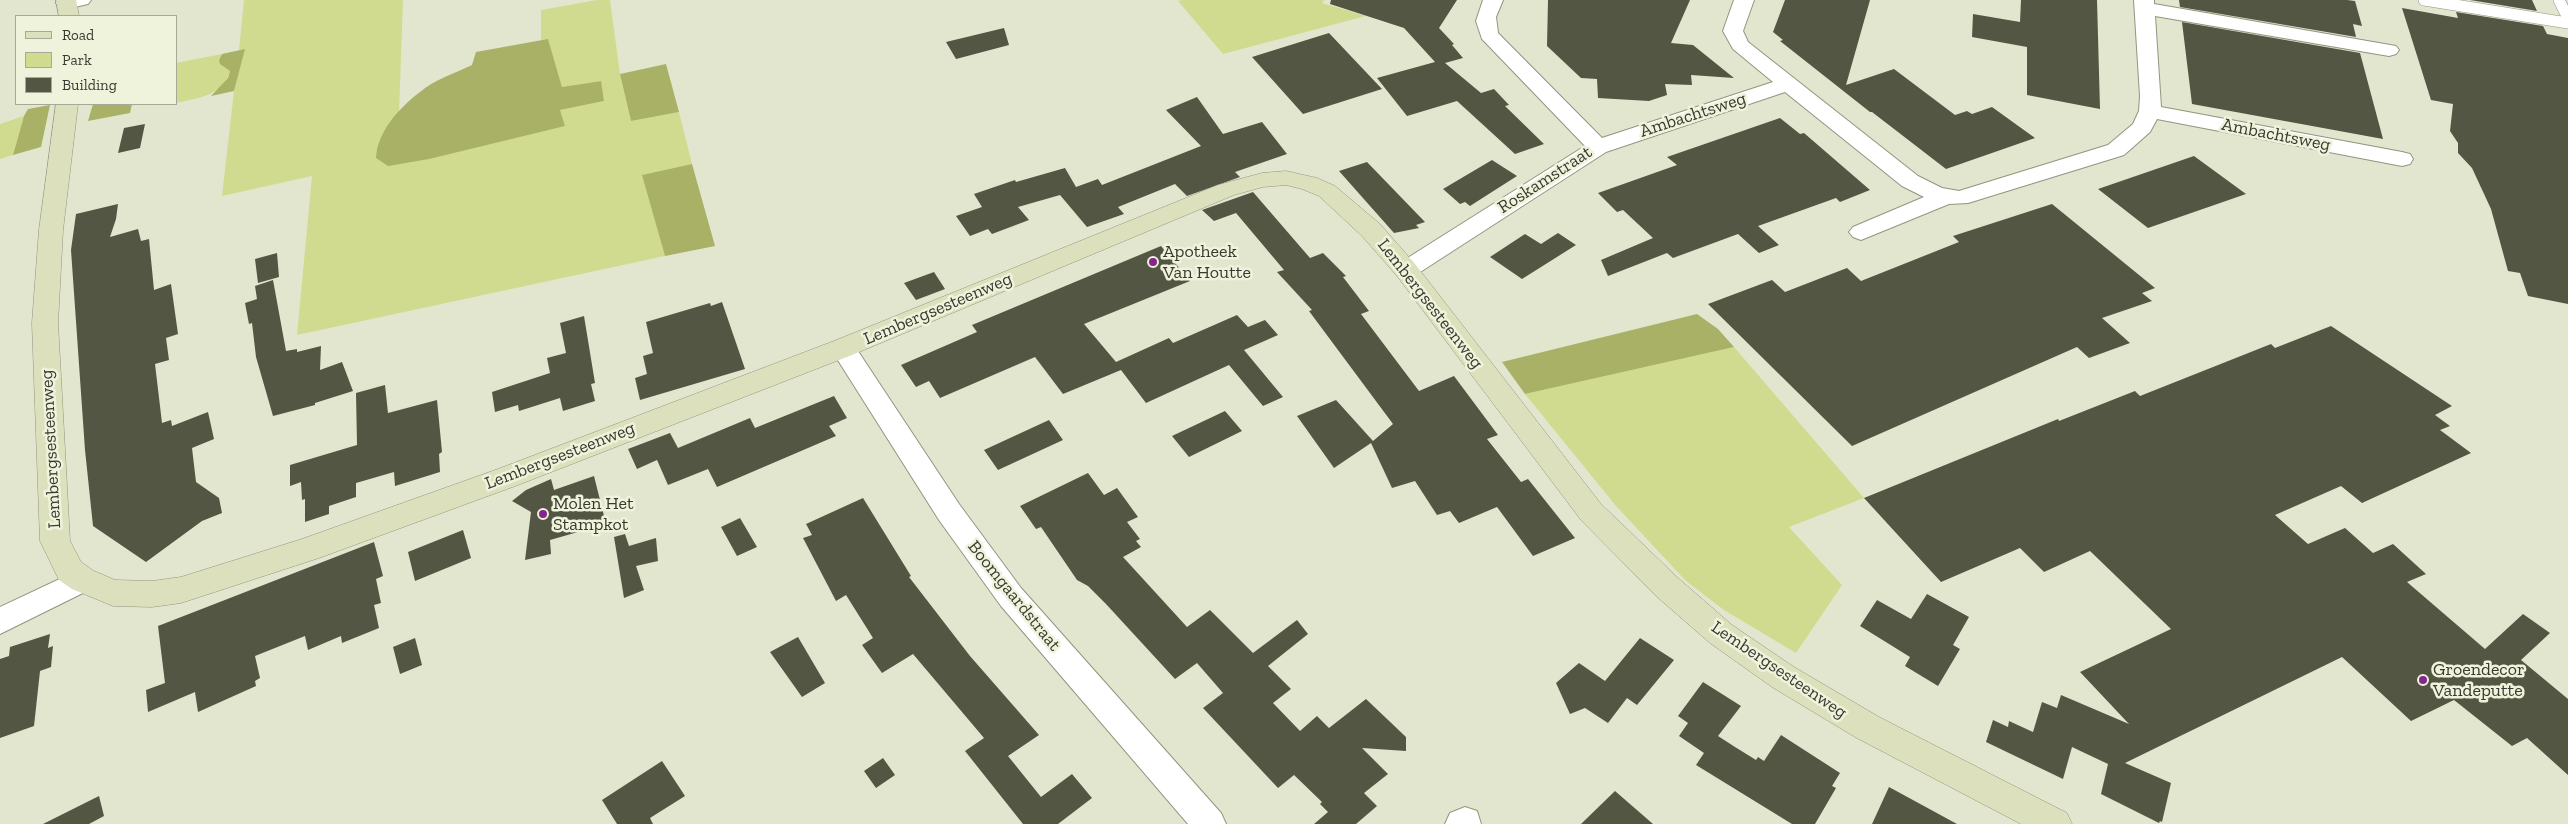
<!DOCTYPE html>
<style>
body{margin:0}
#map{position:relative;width:2568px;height:824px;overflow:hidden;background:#e2e6ce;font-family:"Zilla Slab",serif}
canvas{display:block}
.legend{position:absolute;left:15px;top:15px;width:162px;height:90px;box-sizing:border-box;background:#eff3db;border:1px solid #a6a997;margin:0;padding:6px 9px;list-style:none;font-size:15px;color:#383a30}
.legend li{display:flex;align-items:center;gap:10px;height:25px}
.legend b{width:25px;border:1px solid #a6a997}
</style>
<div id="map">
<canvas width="2568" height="824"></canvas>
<ul class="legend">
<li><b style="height:6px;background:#dde0bc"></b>Road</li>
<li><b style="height:14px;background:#d1db8f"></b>Park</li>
<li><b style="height:14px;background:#535642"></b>Building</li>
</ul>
</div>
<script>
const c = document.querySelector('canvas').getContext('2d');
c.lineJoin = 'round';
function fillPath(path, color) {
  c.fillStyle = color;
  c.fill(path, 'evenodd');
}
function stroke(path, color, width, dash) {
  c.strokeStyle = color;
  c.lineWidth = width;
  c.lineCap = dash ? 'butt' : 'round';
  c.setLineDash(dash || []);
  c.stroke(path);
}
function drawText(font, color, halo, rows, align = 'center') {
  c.font = font + ' "Zilla Slab",serif';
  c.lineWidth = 5;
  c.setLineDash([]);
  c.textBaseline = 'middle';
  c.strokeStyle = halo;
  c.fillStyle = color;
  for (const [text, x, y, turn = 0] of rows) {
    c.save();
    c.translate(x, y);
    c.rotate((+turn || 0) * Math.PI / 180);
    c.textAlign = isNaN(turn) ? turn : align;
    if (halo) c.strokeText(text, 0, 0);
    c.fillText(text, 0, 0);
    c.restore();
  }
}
const green = new Path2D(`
 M244,0H403L399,114C385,127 377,139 376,158L565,126L560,110L604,101L600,81L562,87L548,40L541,41V10L597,0H610L620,74L631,121L679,112L692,164L643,175L665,256L297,335L312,176L222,196L234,91L244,50H239Z
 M1182,0H1324L1322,3L1366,16L1223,54L1178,1Z
 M222,54L219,60L230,71C223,96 198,98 176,103V63Z
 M24,116L13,155L0,159V124Z
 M1734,347L1864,498L1789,527L1842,585L1796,653L1724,610L1686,581L1616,506L1525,394Z`);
const forest = new Path2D(`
 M548,39L562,87L601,81L604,101L560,110L565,126L429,159L388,166L376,158C377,132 399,108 420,92C434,80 455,73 472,65L476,52Z
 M245,49L234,91L211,96L228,78L230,71L220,64L219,60L222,54Z
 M666,64L679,112L631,121L620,74Z
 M93,104H132L130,113L88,121Z
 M50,105L41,147L13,155L24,116L28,109Z
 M692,164L715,246L665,256L642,175Z
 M1697,314L1718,329L1734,347L1525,394L1502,362Z`);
const building = new Path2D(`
 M1331,0H1457L1439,28L1454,44L1452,45L1463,58L1445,63L1481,93L1494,89L1509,105L1505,106L1544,144L1515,154L1457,101L1407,116L1377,78L1435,62L1404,28L1330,4Z
 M1548,0H1690L1671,43L1693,45L1734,78L1691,75L1692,85L1665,84L1667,95L1649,101L1598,98L1597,79L1581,78L1547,46Z
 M1785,0H1870L1846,85L1894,69L1955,115L1967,111L1972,114L1992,107L2035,138L1946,169L1872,112H1870L1780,41L1783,40L1773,32Z
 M2021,0H2097L2100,109L2027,95V47L1972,37L1973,14L2020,22Z
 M2179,0H2347L2355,1L2362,26L2353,24L2356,37L2180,7Z
 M2470,0H2532L2537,11Z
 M2402,8L2458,18L2456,12L2543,26L2547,34L2568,38V304L2528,296L2520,273L2508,271L2491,209L2472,168L2458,153V143L2450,131L2453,104L2431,100Z
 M2182,22L2360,53L2383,139L2192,104Z
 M1004,28L1009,45L956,59L946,42Z
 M1329,33L1382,89L1303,114L1252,57Z
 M1197,97L1223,134L1262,122L1287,154L1235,172L1240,177L1187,196L1175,184L1118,207L1124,214L1087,227L1060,195L1018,207L1029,220L992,234L988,229L970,236L956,216L982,207L974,194L1015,180L1016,182L1065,168L1076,187L1098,179L1102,185L1201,146L1166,110Z
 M1780,118L1800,134L1804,133L1870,190L1840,202L1836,198L1758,226L1779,245L1759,253L1738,234L1673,258L1667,253L1608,276L1601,260L1653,238L1623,210L1617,212L1598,193L1677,165L1667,157Z
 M145,124L140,148L118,153L124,128Z
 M2194,156L2246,194L2148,228L2098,189Z
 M1492,160L1517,176L1470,206L1465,202L1460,204L1443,189Z
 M1367,162L1425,222L1416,225L1419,228L1394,233L1339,171Z
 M1253,192L1310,258L1323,253L1346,276L1343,277L1369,311L1361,314L1419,391L1454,376L1498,435L1487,439L1521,482L1528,479L1575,538L1533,556L1497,507L1459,523L1450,511L1437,515L1415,481L1392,488L1371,443L1334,468L1297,416L1336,400L1373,441L1393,424L1309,311L1312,310L1277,272L1284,270L1236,213L1214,221L1202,210Z
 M118,204L116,219L110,237L138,229L141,241L149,239L154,290L171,284L178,334L166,338L169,360L155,364L162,423L171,420L172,426L208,412L214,439L192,448L196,482L219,498L222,513L202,521L146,562L93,526L85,450L71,250L76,214Z
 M2052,204L2155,288L2142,293L2152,301L2102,318L2130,343L2089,358L2077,347L1852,446L1708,304L1772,280L1785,292L1847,268L1861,281L1959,242L1953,236Z
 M1558,233L1576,245L1522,279L1490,257L1525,234L1541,244Z
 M1161,246L1190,281L1084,324L1116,362L1169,338L1173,343L1237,315L1248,327L1265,320L1278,335L1244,350L1283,397L1263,406L1229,365L1146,403L1121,370L1063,394L1035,357L940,398L929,381L916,387L901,365L977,332L972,325Z
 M277,253L279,277L258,283L255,259Z
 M934,272L945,289L916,300L904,283Z
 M273,280L286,351L297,349V352L321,346L320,370L342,362L353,391L315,403V405L273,416L256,357L252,323L249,324L245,303L257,299L255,286Z
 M722,302L745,369L640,400L635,378L647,374L643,356L653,353L646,322L710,303L711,306Z
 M584,316L595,383L591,384L595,401L563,411L560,398L519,411L518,405L495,412L492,392L550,373L547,358L566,353L560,323Z
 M2331,326L2452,406L2435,415L2450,426L2440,430L2471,453L2362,503L2341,486L2275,515L2308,544L2345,528L2373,553L2393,544L2426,574L2407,582L2485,649L2523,614L2550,633L2521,660L2568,699V775L2527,738L2512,746L2454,700L2411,721L2342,657L2125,763L2171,783L2162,822L2160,821L2159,823L2101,794L2108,764L2072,747L2063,779L1986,742L1993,720L2008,727L2009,721L2033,732L2042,702L2057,708L2061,695L2129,724L2080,672L2171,629L2090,551L2044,572L2020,548L1941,582L1864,498L2058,419L2059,421L2135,391L2140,396L2271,344L2275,348Z
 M385,385L388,413L437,400L442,452L439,454L440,472L395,486L394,472L356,483V497L329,506V514L305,522V499L302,500L301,482L290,486V465L357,445L356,393Z
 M834,396L847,418L829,426L836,436L717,487L708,469L668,485L657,460L637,469L628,449L670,433L678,448L750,418L755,428Z
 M1225,411L1242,431L1189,457L1172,436Z
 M1049,420L1063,440L998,470L984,450Z
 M1088,473L1104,495L1117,488L1138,517L1127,522L1140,539L1136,541L1141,547L1123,557L1187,627L1210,610L1253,653L1297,620L1308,634L1268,666L1291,689L1273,703L1300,731L1317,716L1329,728L1366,699L1406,737V751L1362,748L1388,774L1364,793L1377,806L1356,824H1314L1328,812L1320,804L1322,802L1294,775L1278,788L1203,708L1223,693L1197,663L1175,679L1106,604L1088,586L1077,580L1041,527L1036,529L1020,506Z
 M594,476L606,524L550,540L551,554L525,560L531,512L512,501L526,490L551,479L554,490Z
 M863,498L911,576L909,577L970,656L1039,735L1008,756L1041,797L1072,774L1092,798L1058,824H1023L965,751L984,738L913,654L882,673L862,645L873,638L846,595L836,601L803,538L812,535L806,524Z
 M740,518L757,547L737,556L721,527Z
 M463,530L471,558L415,581L408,552Z
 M625,534L629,546L656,538L658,561L636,566L644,590L624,598L614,537Z
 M374,542L383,576L376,579L381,603L374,605L379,628L342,643L341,636L308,650L305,636L255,656L260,678L255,681L256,686L198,712L195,692L148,712L146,690L165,683L158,626Z
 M1927,594L1969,617L1953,645L1960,649L1938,686L1905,666L1910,657L1860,626L1877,600L1911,619Z
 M50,634L48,648L53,646L51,667L40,671L34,726L0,738V659L9,656L10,647Z
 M798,637L825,683L802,697L770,652Z
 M415,638L422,665L400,674L393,647Z
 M1640,638L1674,660L1637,705L1627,698L1608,723L1585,708L1570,714L1556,683L1579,663L1605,681Z
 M1703,682L1741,706L1718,736L1735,747L1756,760L1758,757L1764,761L1781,735L1840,773L1832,786L1836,788L1815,824H1792L1696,765L1704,753L1679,736L1688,723L1678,716Z
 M883,758L895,775L876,788L864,771Z
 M662,761L685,796L650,818L653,824H617L602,800Z
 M1889,787L1957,824H1872Z
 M1615,791L1653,824H1581Z
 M99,796L104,816L89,824H43Z`);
const lane = new Path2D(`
 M2424,0L2568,23
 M2559,0L2568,18`);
const street = new Path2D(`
 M58,0H91L88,4L66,9L59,7L56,3Z
 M1483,0H1503L1496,17L1498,33L1602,138L1773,82L1733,49L1723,31L1734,0H1754L1743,31L1748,42L1918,176L1942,188L1959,191L2108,145L2133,124L2139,111L2140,96L2134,0H2154V4L2396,46L2399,50L2396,54L2389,56L2155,16L2161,107L2402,152L2410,154L2413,159L2410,164L2402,166L2157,119L2150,132L2124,155L1968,203L1949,204L1861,240L1853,237L1849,232L1853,227L1924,197L1902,186L1785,92L1606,152L1414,276L1406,278L1398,276L1394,270L1398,264L1585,146L1482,39L1476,21Z
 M843,339L852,342L959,504L1021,588L1221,813L1226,824H1188L1001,606L939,520L834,354L830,348L834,342Z
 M83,568L93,572L98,580L93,588L0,634V607Z
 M1465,807L1477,811L1481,824H1445L1450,813Z`);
const secondary = new Path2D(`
 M56,0H76L79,16H59Z
 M56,104H78L63,230L58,323L70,541L81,562L94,571L115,580L152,581L181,577L302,539L498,469L834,341L1218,185L1262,173L1286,171L1317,178L1335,186L1380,224L1415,264L1601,504L1678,578L1732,625L1794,667L1879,717L2067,813L2072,824H2021L1855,737L1772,687L1710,643L1656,596L1581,520L1397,276L1362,236L1319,196L1302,189L1286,185L1263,187L1234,195L852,355L518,485L319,558L181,603L152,607L113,606L72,589L59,580L40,541L32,323L39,230Z`);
const markers = [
 [1153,262,5,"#87258e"],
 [543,514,5,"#87258e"],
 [2423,680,5,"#87258e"]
];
const streetNames = [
 ["Ambachtsweg",1693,115,-18],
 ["Ambachtsweg",2276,135,11],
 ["Roskamstraat",1545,180,-33],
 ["Lembergsesteenweg",1430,304,52],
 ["Lembergsesteenweg",938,309,-23],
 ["Lembergsesteenweg",51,449,-93],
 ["Lembergsesteenweg",560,456,-21],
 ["Boomgaardstraat",1014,596,51],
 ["Lembergsesteenweg",1779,670,34]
];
const poiNames = [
 ["Apotheek",1163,252],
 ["Van Houtte",1163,273],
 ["Molen Het",553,504],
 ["Stampkot",553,525],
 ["Groendecor",2433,670],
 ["Vandeputte",2433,691]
];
fillPath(green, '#d1db8f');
fillPath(forest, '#a8b166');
fillPath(building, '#535642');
stroke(lane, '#92957f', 12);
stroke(street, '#92957f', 2);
stroke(secondary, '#92957f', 1);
stroke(lane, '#fff', 11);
fillPath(street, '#fff');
fillPath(secondary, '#dde0bc');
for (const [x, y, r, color] of markers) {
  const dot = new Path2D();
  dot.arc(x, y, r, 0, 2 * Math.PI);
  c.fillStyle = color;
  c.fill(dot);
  stroke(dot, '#eff3db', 2);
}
drawText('18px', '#383a30', '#eff3db', streetNames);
drawText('18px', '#383a30', '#eff3db', poiNames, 'left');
</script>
